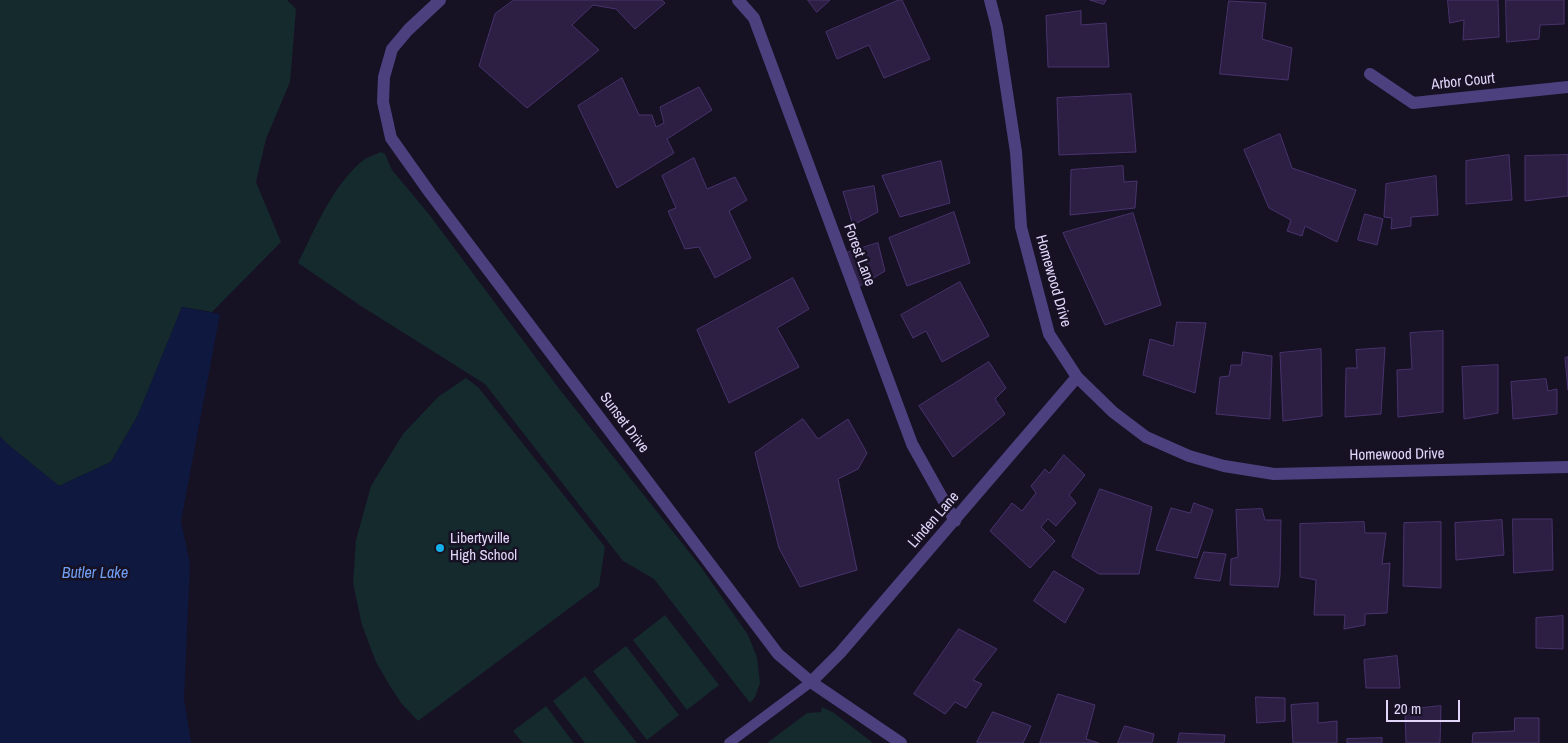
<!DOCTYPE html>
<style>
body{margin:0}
#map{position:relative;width:1568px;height:743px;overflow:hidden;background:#171124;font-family:"Archivo Narrow",sans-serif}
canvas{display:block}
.scale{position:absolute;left:1386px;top:700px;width:74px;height:22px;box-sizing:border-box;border:2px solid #e2d7fb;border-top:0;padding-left:6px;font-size:15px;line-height:18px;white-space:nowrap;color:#e2d7fb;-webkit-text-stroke:4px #171124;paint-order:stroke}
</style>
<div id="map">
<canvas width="1568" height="743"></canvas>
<div class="scale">20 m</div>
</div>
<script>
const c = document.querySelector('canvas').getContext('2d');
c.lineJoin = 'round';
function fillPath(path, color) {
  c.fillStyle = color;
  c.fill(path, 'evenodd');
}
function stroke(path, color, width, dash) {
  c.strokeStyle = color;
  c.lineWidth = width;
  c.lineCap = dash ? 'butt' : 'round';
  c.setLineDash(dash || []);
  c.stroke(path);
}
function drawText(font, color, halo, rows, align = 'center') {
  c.font = font + ' "Archivo Narrow",sans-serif';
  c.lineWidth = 5;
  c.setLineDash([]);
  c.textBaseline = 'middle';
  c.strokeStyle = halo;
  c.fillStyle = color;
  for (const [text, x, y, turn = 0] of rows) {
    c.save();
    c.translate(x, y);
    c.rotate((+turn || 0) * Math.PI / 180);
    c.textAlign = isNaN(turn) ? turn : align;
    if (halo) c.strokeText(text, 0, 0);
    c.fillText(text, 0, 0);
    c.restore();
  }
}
const green = new Path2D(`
 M0,0H287L296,9L290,82L266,139L256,182L281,242L212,312L182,307L138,415L111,462L59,486L6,443L0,436Z
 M381,152L385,154L392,170L428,213L557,386L701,567L748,635L757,657L760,683L755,697L750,703L654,579L623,561L485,384L361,306L298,263C314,231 332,187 360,163C365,158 374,155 381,152Z
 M466,378L478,387L605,547L599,586L418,721L401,703L390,686L376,662L362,625L353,583L356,540L371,486L403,434L438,397Z
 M665,615L719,685L687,710L633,640Z
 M626,646L679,715L647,740L593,671Z
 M585,676L637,743H585L553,701Z
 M546,706L574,743H523L513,731Z
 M822,707L834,713L873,743H767L807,713L821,712Z`);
const water = new Path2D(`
 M182,307L220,314L181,521L190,564L184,699L191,743H0V436L6,443L59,486L111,462L138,415Z`);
const building = new Path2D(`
 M514,0H662L665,3L635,29L616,9L593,5L572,25L599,50L527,108L479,66L495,14Z
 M808,0H830L817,12Z
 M899,0H902L930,59L884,78L869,45L837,59L826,32Z
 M1090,0H1106L1104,4Z
 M1448,0H1498L1499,37L1463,40L1464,20L1450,23Z
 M1506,0H1564V24L1540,25L1539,39L1507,42Z
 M1229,1L1266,3L1262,39L1292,48L1288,80L1220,74Z
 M1081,11V25L1106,23L1109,67H1048L1046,16Z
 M622,78L639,115H652L656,127L664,123L660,107L699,87L712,110L667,139L674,153L617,188L578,106Z
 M1131,94L1136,152L1059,155L1057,98Z
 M1280,134L1292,168L1356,190L1337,242L1305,226L1302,236L1287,231L1291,220L1269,208L1244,150Z
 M1509,155L1512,200L1466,204V161Z
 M1568,155V196L1525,201V156Z
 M694,158L707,189L735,177L747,200L729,211L751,258L715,278L699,247L685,249L668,211L676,208L662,176Z
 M941,161L950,203L900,217L882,176Z
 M1123,166L1124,182L1137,181L1135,208L1070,215L1071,170Z
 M1436,176L1438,215L1411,217V226L1391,229L1392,218L1384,217L1386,184Z
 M874,186L878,212L853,225L843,192Z
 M954,212L970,263L907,286L889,238Z
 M1133,213L1161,305L1105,325L1063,233Z
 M1365,214L1383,219L1377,245L1358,240Z
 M878,243L885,271L860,286L846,253Z
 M793,278L809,309L777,328L799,367L729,403L697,330Z
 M960,282L989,336L942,362L926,331L913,338L901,315Z
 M1177,322L1206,323L1195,393L1143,375L1150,339L1173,346Z
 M1443,331V412L1398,417L1397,370L1412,369L1410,333Z
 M1385,348L1381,414L1345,417L1346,368H1357L1356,350Z
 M1321,349L1322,416L1283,421L1280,353Z
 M1243,352L1272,356L1270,419L1216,414L1220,377L1229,376L1231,365H1241Z
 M1568,357V390L1565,358Z
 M989,362L1006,388L995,399L1005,414L953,457L919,406Z
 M1498,365V413L1464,419L1462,367Z
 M1546,379L1548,391L1557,389V414L1513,419L1511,382Z
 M803,419L818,439L848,419L867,453L858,469L838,479L857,570L800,587L779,548L755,453Z
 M1064,455L1085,475L1069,495L1076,503L1056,526L1048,519L1041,527L1055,541L1030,568L990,531L1012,503L1022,511L1036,493L1031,486L1045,469L1049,473Z
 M1100,489L1152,507L1139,574H1099L1072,557Z
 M1194,503L1213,510L1197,558L1156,550L1171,508L1190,513Z
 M1262,509L1265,520H1281L1280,576L1278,587L1230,585L1231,559L1238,557L1236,510Z
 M1513,519H1552L1553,570L1514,573Z
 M1502,520L1504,555L1456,560L1455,523Z
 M1364,522L1365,533H1386L1382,564L1390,563L1387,613L1365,614V625L1344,629L1345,615H1314L1316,580L1300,577V524Z
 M1441,522V588L1403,586L1404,523Z
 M1204,552L1226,554L1220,581L1195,578Z
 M1054,571L1084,589L1065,623L1034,601Z
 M1563,616V649L1536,648V618Z
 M959,629L997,649L973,680L982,684L966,708L955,702L945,714L914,694Z
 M1397,656L1400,688H1366L1364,660Z
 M1058,694L1095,705L1086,739L1099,743H1040Z
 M1256,697L1285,698V721L1257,723Z
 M1318,703V723L1337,721V743H1293L1291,705Z
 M1441,706L1440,743H1406L1405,710Z
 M993,712L1031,726L1023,743H981L977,742Z
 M1515,718H1539V743H1472L1473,733L1514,731Z
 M1125,726L1154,734L1152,743H1118Z
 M1180,733L1225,735L1224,743H1178Z
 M1382,738V743H1347V739Z`);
const lane = new Path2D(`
 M729,743L811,682`);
const street = new Path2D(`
 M440,0L408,30L392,49L384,77L383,102L391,138L430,193L778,654L811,682L901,743
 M738,0L754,18L912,444L955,521
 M990,0L997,27L1016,152L1021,227L1049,334L1077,377L1113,412L1146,437L1189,456L1224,466L1274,474L1568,467
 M1370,74L1413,103L1568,87
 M811,682L840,653L1077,377`);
const markers = [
 [440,548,5,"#15afe9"]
];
const streetNames = [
 ["Arbor Court",1463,82,-6],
 ["Forest Lane",859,255,70],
 ["Homewood Drive",1053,281,74],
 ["Sunset Drive",624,423,53],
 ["Homewood Drive",1397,455,-1],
 ["Linden Lane",934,520,-49]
];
const poiNames = [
 ["Libertyville",450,539],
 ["High School",450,556]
];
const waterNames = [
 ["Butler Lake",95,574]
];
fillPath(green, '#142a2d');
fillPath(water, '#0f183f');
fillPath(building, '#2c1f43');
stroke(building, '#48336d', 1);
stroke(lane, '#4d407e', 10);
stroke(street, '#4d407e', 12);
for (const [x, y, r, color] of markers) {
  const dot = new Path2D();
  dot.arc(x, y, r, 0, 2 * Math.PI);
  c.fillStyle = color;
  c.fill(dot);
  stroke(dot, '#171124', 2);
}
drawText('15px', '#e2d7fb', '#171124', streetNames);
drawText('15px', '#e2d7fb', '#171124', poiNames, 'left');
drawText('italic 16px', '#6f9ef2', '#171124', waterNames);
</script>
